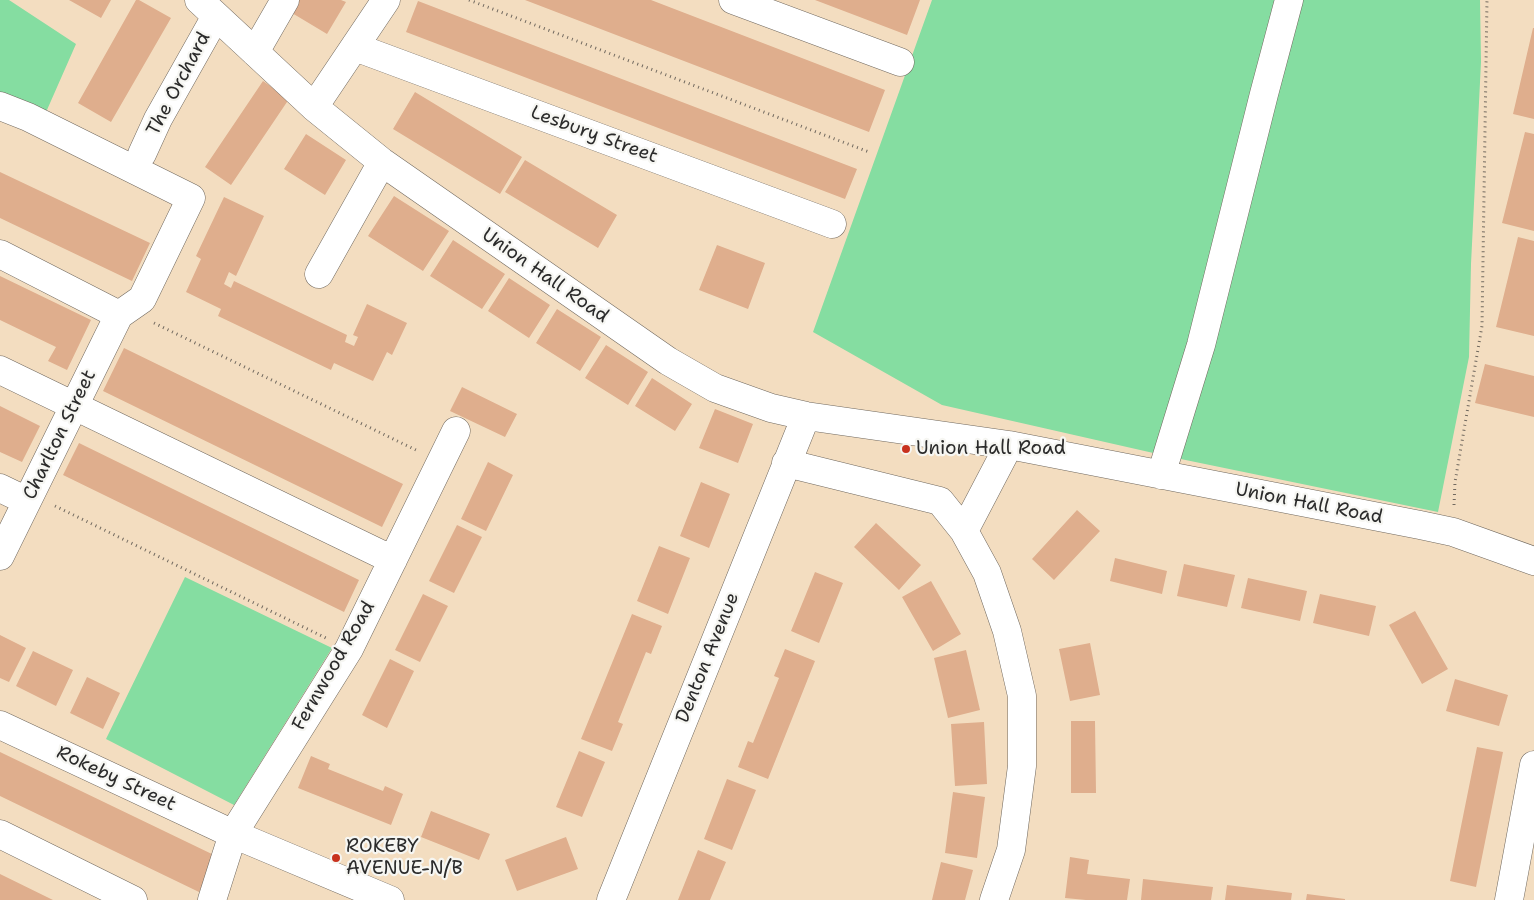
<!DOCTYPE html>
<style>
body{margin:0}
canvas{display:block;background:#f3ddc0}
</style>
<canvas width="1534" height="900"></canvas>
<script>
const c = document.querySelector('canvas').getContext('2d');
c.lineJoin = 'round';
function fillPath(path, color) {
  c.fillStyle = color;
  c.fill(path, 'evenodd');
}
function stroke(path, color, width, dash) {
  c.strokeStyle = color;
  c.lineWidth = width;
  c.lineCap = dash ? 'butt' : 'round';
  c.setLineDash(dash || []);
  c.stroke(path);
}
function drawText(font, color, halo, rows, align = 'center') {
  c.font = font + ' "Shantell Sans",sans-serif';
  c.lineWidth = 4.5;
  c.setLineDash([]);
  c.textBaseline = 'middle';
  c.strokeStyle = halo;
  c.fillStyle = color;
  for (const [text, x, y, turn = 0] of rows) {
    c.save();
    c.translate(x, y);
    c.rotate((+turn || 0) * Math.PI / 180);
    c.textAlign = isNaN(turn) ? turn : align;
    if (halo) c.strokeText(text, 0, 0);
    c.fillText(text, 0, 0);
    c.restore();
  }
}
const green = new Path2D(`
 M0,0H9L76,44L43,119L0,95Z
 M932,0H1480L1481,62L1471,264L1469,357L1438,512L1171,457L942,405L813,332Z
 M185,577L332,648L234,805L106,739Z`);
const building = new Path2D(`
 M69,0H111L101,18Z
 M136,0H139L171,18L111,122L78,103Z
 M293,0H341L346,2L327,34L287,10Z
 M525,0H651L885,90L869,132Z
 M815,0H920L907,35Z
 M418,1L857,169L845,199L406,32Z
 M1533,28H1534V119L1513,114Z
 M263,81L289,99L231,185L205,167Z
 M415,92L522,157L500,194L393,129Z
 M1525,132L1534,134V231L1502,223Z
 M306,134L346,160L325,195L284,169Z
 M525,160L617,215L598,248L505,192Z
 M0,172L150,243L132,281L0,218Z
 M394,196L449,231L423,271L368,236Z
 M224,197L264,216L236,276L229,272L224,284L231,288L234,281L347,335L345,342L354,346L358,337L353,335L367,304L407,323L392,355L387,352L373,381L334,363L331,370L218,316L221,309L186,292L201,259L196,256Z
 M1518,237L1534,241V336L1496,327Z
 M453,240L505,274L482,309L430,276Z
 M717,245L765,263L748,309L699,290Z
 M0,276L91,320L67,370L48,361L56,347L0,320Z
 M509,278L550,305L529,338L488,311Z
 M557,309L601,337L580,371L536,343Z
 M606,345L648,372L628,405L585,378Z
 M124,348L403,484L382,527L103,391Z
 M1485,364L1534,376V417L1475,403Z
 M652,378L692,404L675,431L635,406Z
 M462,387L517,414L505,437L450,411Z
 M0,406L40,426L22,462L0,452Z
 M715,409L753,424L738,463L699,448Z
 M79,443L359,580L344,612L63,475Z
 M488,462L513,475L486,531L461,519Z
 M701,482L730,494L709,548L680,536Z
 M1077,510L1100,531L1054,580L1032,559Z
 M876,523L921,565L899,590L854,547Z
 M457,525L482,537L454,593L429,581Z
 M659,546L690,558L668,614L637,601Z
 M1115,558L1167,571L1162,594L1110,581Z
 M1184,564L1235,575L1227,607L1177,596Z
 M815,572L843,583L819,643L791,631Z
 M1248,578L1307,591L1300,621L1241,608Z
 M931,581L961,634L933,651L902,597Z
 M423,594L448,606L420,662L395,650Z
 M1320,594L1376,606L1369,636L1313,623Z
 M1415,611L1448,669L1422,684L1389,625Z
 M632,614L662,626L651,654L646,652L618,722L623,724L612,751L581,739Z
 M0,635L26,648L9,682L0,678Z
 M1090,643L1100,695L1070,701L1059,649Z
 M785,649L815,661L768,779L738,767L748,741L753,743L779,678L774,676Z
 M966,650L980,710L948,718L934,658Z
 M33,651L73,670L56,706L16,686Z
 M390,659L414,671L387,728L362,715Z
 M87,677L120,693L103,729L70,713Z
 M1455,679L1508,695L1499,726L1446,711Z
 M1071,721H1095L1096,793H1071Z
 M984,722L987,784L955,786L951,724Z
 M1477,747L1503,752L1476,887L1450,881Z
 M579,751L605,762L582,817L556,807Z
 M0,752L216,856L199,892L0,796Z
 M311,756L330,764L328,769L383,791L385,786L403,794L391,825L298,788Z
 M727,779L756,790L732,850L704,839Z
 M953,792L985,797L977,858L945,853Z
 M431,811L490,834L479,860L421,837Z
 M566,837L578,869L517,891L505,860Z
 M698,850L726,862L710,900H678Z
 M1070,857L1089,860L1087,874L1130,879L1127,900H1086L1065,898Z
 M941,862L973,870L965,900H932Z
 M0,874L53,900H0Z
 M1143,879L1213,887L1211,900H1141Z
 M1227,885L1292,893L1291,900H1225Z
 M1307,894L1345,899V900H1306Z`);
const path = new Path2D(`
 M469,0L869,152
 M154,323L418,451
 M1454,505L1455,482L1482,326L1487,0
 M55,506L326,638`);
const minor = new Path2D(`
 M199,0L314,107L382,162L668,361L715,388L771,408L806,416L1009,445L1420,525L1453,532L1534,561
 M733,0L900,62
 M355,47L832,224
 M255,52L285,0
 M0,106L28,117L191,198L142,299L119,315L0,556
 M314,107L386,0
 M142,154L158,119L216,16
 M0,254L119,315
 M319,274L382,162
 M0,370L393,560
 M786,463L940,501L964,531L987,573L1007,631L1022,696V766L1011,850L994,900
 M1161,475L1201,345L1264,94L1289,0
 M0,488L27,501
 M964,531L1009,445
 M0,725L233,834L390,900
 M0,834L133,900
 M212,900L233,834L349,649L456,431
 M611,900L806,416
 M1509,900L1534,765`);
const markers = [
 [906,449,5,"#c8321e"],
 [336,858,5,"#c8321e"]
];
const streetNames = [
 ["The Orchard",179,84,-62],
 ["Lesbury Street",594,135,20],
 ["Union Hall Road",545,276,35],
 ["Charlton Street",60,435,-64],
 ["Union Hall Road",1309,504,11],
 ["Denton Avenue",708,658,-68],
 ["Fernwood Road",334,666,-60],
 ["Rokeby Street",116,779,25]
];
const poiNames = [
 ["Union Hall Road",916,449],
 ["ROKEBY",346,847],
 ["AVENUE-N/B",346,869]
];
fillPath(green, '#85dda1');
fillPath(building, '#dfae8d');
stroke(minor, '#71695f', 29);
stroke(path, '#71695f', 3, [1, 4]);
stroke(minor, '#fff', 28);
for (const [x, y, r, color] of markers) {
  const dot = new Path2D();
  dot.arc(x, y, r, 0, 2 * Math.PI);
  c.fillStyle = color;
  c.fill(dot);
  stroke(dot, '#f6f6f2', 2);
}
drawText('19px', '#2b2b2b', '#f6f6f2', streetNames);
drawText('19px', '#2b2b2b', '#f6f6f2', poiNames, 'left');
</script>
